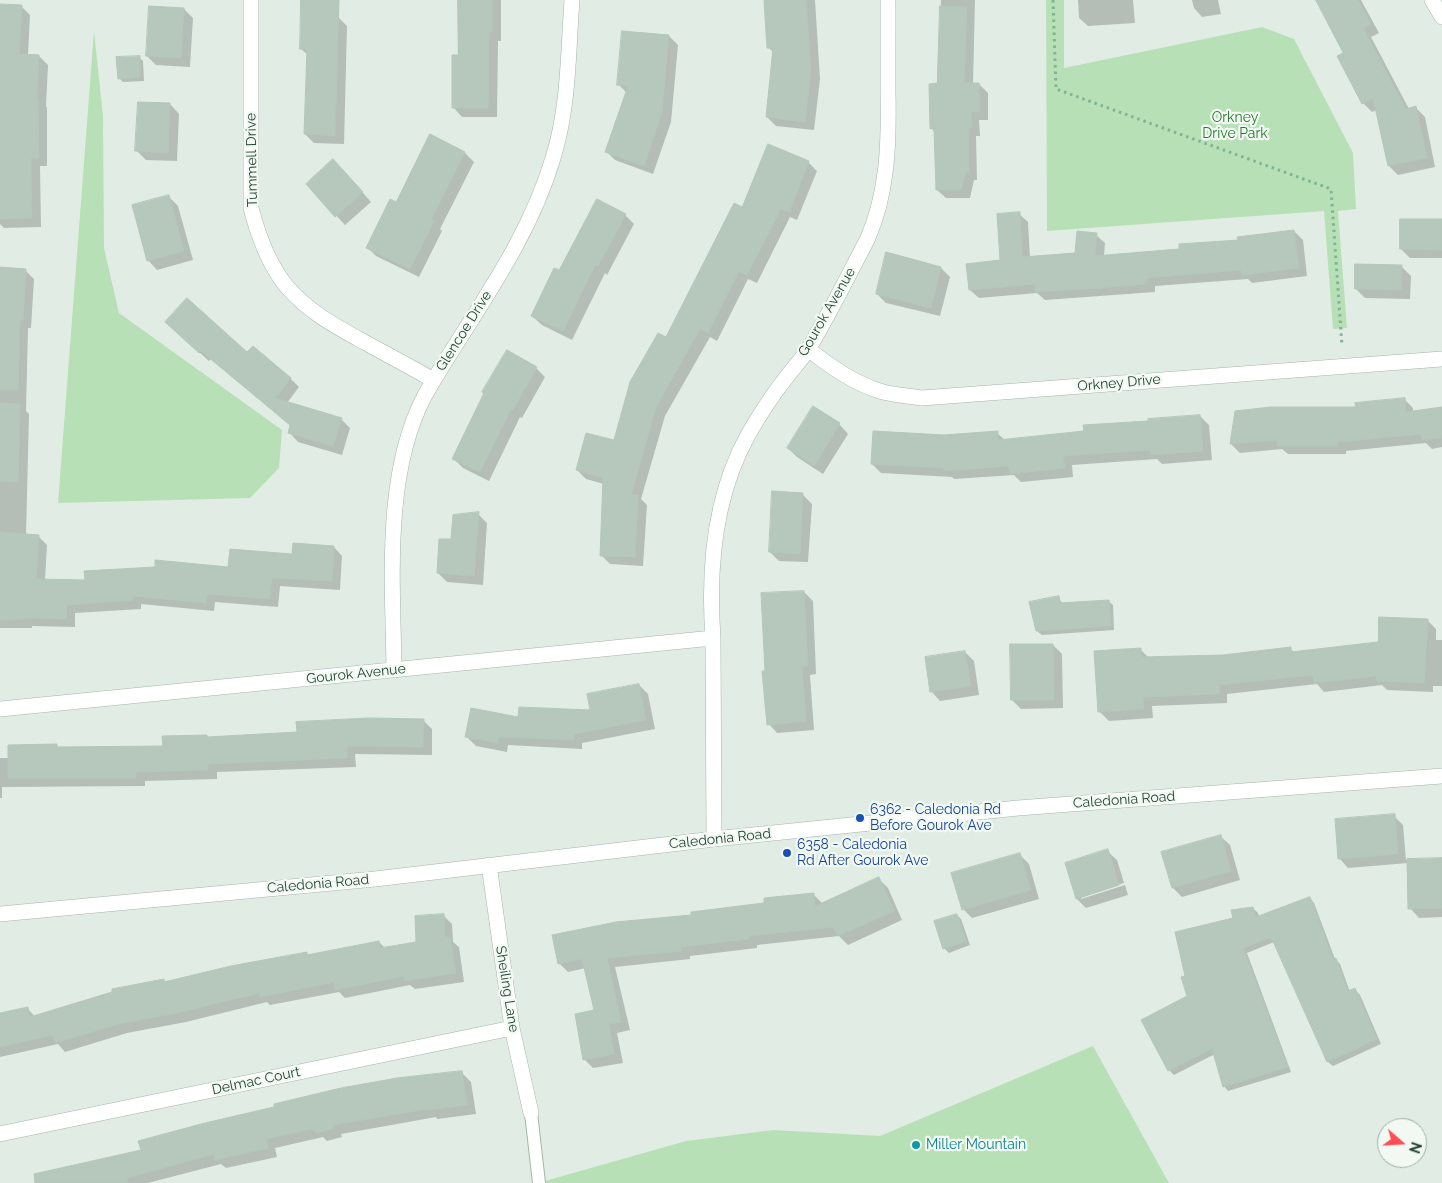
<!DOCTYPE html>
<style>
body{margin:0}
#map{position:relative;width:1442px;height:1183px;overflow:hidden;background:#e1ede4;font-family:Raleway,sans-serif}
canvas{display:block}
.north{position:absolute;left:1377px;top:1118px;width:50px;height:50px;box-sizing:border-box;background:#f2f9f3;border:1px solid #9eafa4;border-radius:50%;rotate:109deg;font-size:14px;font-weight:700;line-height:20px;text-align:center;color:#1f3f2d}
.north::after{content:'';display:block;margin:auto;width:18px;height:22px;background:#ff4d55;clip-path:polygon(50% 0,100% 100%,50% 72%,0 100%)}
</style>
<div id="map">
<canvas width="1442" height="1183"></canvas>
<div class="north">N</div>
</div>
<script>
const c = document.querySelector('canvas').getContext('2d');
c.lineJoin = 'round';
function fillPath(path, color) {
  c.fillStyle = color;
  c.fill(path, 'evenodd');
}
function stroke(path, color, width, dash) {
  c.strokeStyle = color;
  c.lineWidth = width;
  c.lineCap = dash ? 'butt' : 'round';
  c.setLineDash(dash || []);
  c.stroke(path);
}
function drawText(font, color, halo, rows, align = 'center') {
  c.font = font + ' Raleway,sans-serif';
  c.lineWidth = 4.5;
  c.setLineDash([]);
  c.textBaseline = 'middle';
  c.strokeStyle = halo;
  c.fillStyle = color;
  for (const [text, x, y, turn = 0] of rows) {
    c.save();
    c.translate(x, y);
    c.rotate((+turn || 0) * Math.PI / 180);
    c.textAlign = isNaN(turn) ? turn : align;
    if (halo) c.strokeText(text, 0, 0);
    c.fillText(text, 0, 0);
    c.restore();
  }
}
const green = new Path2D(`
 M1046,0H1064V68L1262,27L1294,39L1353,153L1356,209L1338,211L1347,328L1333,329L1324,211L1047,231Z
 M94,31L103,116L104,248L119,313L282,430L279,468L250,498L58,503Z
 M1093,1046L1169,1183H538L686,1141L773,1130L880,1136Z`);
const shadow = new Path2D(`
 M459,0H501V41H498L497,117H462L453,107L459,57Z
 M765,0H815L820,79L814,130L776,126L767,117L774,53L768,47Z
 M941,0H975L973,84H979L988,93V120H979L980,136H976L977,180H974L970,198H946L937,190L935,132L931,128L939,85Z
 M1078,0H1133L1135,23L1088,26L1079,18Z
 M1192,0H1218L1221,14L1202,17L1194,8Z
 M1317,0H1361L1379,33L1371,37L1409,109L1416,108L1425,117L1435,167L1398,175L1389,166L1377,110L1372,112L1363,103L1345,53Z
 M0,5L21,6L30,15L28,55L39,56L48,65L46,106L47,108V166H40L41,227L4,228L0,224Z
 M184,9L193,18L190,67L156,65L147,56Z
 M338,17L347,26L344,144L314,143L305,134L308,55L301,49Z
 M669,36L678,45L671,122L653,174L615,160L606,151L627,93L619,85Z
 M139,57L143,61L144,81L123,82L119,78Z
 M170,104L179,114L177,161L146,160L137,151Z
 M430,136L465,153L474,162L440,229L442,231L419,277L376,256L367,247L396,203Z
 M808,162L817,171L797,220L790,217L757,283L748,279L717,341L710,337L665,416L641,499L647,505L643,566L610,564L601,555L604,484L586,479L577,470L614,442L666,339L743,208Z
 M342,169L371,202L345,225L307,184Z
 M169,197L178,206L193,260L157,270L148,260Z
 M1019,214L1028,222L1030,258L1076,255L1096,235L1105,243L1104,256L1181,250L1294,231L1303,240L1307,276L1252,283L1248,279L1155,286V292L1045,300L1037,293L979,298L970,290L1001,262Z
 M625,215L634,224L607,275L605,273L572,340L542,325L532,316L560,272Z
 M1442,220V258H1410L1401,249Z
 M1402,267L1411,276L1410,299L1365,298L1356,289Z
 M0,268L25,270L34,279L31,328H28L26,411L29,414L26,535L38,536L47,545L45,580L86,582L229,568L334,547L342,556L340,590L280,586L278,607L215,602L214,611L141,604V609L75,613V627L32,626V628H0Z
 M941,268L950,277L940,316L886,303L877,294Z
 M176,331L247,354L290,378L299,387L287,403L341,419L350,428L342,455L298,442L289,432L291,426L211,359L209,361Z
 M536,368L545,377L522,418L520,417L489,481L463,468L454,459Z
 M1404,399L1413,408V412L1442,409V447L1432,449L1426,443L1346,451V454H1288L1282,449L1240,453L1231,444L1236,412L1357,408Z
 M813,408L839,424L848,434L823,474L797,457L788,448Z
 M1200,416L1209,425L1212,460L1162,464L1157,459L1072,465L1073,477L1021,482L1014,475L954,479L952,477L881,473L872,464L944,436L997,433L1005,440L1085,432Z
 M803,495L812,504L808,562L779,561L770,552Z
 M478,514L487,523L483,585L447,582L438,573L452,541Z
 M804,592L813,601L816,674L810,675L814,730L777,733L769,724L766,672Z
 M1058,597L1063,604L1108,601L1113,605L1114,630L1042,635L1037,631Z
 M1427,620L1436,629V640H1442V686H1433V692L1387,690L1382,685L1324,692L1317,684L1227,694V703L1152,706L1153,718L1109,721L1100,712L1140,649L1149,658L1223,656L1290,648L1295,653L1379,643Z
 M1053,645L1062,654L1063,708L1021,709L1012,700Z
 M965,652L974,661L979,695L940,701L931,691Z
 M639,685L648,694L655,729L582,743V749L508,745L507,752L476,746L467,737L519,719L591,711Z
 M423,720L432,729V755L355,754L356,767L217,772V779L145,781V786L2,787V798H0V758H10L56,745L59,748L164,747L207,736L208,738L298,734Z
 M1394,816L1403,825L1406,860L1442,859V917L1419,918L1410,908L1408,863L1348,868L1339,858Z
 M1220,836L1230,845L1240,880L1182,897L1173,888Z
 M1107,851L1117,860L1124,883L1081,896V899L1125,885L1128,895L1086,908L1077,899L1066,864Z
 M1020,855L1029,864L1039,899L972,918L963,909Z
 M879,879L888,888L902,920L848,945L839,936L757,945V948L690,956V959L615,967L630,1030L617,1033L623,1063L593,1068L584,1059L596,1011L586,968L568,972L559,963L693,916L766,904L813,894L822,903Z
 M1310,898L1314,903L1335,959L1340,964L1350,992L1355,990L1360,995L1381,1044L1333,1066L1328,1062L1274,942L1247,953L1291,1072L1228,1091L1224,1086L1215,1054L1174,1075L1169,1070L1188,997L1187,977L1234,919L1253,908L1258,913L1259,917Z
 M443,915L452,924L453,942L459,947L464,982L415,989L410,985L345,998L339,992L270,1005L267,1002L186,1022L127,1033L65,1052L58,1044L0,1057V1015L28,1009L35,1017L163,980L166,983L306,954L308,956L379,942L385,948L418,943Z
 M957,915L961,919L970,945L949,953L944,948Z
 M462,1073L471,1082L476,1114L437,1119L436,1117L341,1134L342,1137L327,1141L323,1137L275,1148L277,1157L226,1168L221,1164L148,1183H48Z`);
const building = new Path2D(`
 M301,0H339L335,136L304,134L307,49H300Z
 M458,0H492V32H489L488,108H452V55H458Z
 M775,0H806L811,70L805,122L766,117L773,48H767L764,1Z
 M1316,0H1358L1371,24L1363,28L1406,109L1416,106L1427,158L1388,166L1373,98L1362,104L1337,56L1343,53Z
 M0,4L22,5L19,54L39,55L37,98H38L39,158H31L32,218L0,219Z
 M149,6L184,8L181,58L146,56Z
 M940,6L967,7L964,83H979L980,112H971L972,128H968L969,172H966L961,190H936L934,128L930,129L929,84L937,83Z
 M622,31L669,35L662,112L644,166L605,152L628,86L617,85Z
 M140,56V77L118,79L116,57Z
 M138,102L170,103L168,153L135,151Z
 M430,134L465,152L431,220L434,221L410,269L366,248L390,199L396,202Z
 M768,144L809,161L789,212L781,209L747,275L739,271L708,333L700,329L656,407L631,495H638L635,557L600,556L603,478L576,470L586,433L614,440L630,382L658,333L666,337L734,203L742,207Z
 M333,159L363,192L335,217L306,184Z
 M169,195L184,251L147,261L132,205Z
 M597,199L626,214L598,266L595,265L563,331L531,316L554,268L559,270Z
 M1020,212L1022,257L1075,253L1077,231L1097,233L1095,256L1179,249V244L1238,240L1237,237L1294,230L1299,268L1242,275L1241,270L1147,278V284L1101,288L1035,292V284L969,290L966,264L1000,260L997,214Z
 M1400,219H1442V250L1400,249Z
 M886,252L941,267L931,308L876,294Z
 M1355,264L1402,265L1401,290L1355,289Z
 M0,267L26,269L23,320H20L18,390H0Z
 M187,298L247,352L253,346L291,378L275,398L342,418L333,446L288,433L290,425L201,351L199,353L165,322Z
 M507,350L537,367L513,410L511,409L480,472L452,459L484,393L482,392Z
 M1405,398L1406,412L1442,407V438L1422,440L1421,434L1338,442V446H1277V440L1230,444L1235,411L1271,407H1356L1355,403Z
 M0,403L20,404L18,482L0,481Z
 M813,406L840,423L814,466L787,448Z
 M1200,415L1203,451L1151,455V450L1063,456L1065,468L1010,474L1009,466L944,471V468L871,464L873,431L944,435L998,431V440L1084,431L1083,425L1148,421V419Z
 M772,491L803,493L800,554L769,552Z
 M479,512L474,576L437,573L439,539H451L453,515Z
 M0,532L39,535L36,579L85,580L84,571L155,567V560L228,567L230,549L292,554L293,543L334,546L332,581L272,578L270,599L207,594L206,603L133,596V600L67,605L66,619L24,618V619L0,620Z
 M804,591L808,666H802L806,721L767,725L762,671H765L761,593Z
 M1059,596L1060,603L1109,600L1111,626L1036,631L1029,602Z
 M1379,617L1428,619L1424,683L1376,681L1377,676L1314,683L1313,675L1219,685V694L1143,697L1144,709L1098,712L1094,651L1141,648V657L1223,655L1291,647V652L1378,642Z
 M1010,644H1053L1054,700H1011Z
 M965,651L971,686L930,692L925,657Z
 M639,684L646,720L574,734V740L499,737L498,743L465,737L471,708L518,717L519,707L590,710L587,694Z
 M369,718L424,719L423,747L347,746V758L208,764V770L136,772V778H8V745L57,744V747L163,746L162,736L207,735V737L297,732L296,722Z
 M1395,814L1398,854L1338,859L1335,819Z
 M1221,835L1231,871L1172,888L1161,852Z
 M1108,849L1119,885L1076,899L1065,863Z
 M1020,853L1031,890L962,910L951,873Z
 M1442,858V908L1408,909L1407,859Z
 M879,877L894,911L838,936L833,927L749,936V939L681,947L682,951L607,958L621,1022L609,1024L614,1054L583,1060L575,1014L594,1010L582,959L558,964L552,935L616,922L691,915V912L764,903V898L814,893L815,906Z
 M1310,897L1333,959L1336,958L1348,991L1355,988L1377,1039L1327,1062L1271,937L1243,948L1288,1067L1223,1087L1212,1049L1168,1071L1141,1020L1187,996L1181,977L1185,976L1175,932L1233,918L1231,910L1253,907L1255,917Z
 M444,914L445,937H450L456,973L405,981L404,976L335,990L334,982L260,997L259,993L178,1013L118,1024L55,1043L53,1035L0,1047V1013L28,1007L30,1017L112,992V989L164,979V982L231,966L307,952V955L379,941L380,948L416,942L415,916Z
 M957,914L966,941L943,949L934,921Z
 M462,1071L467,1105L427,1110V1109L333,1125L334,1128L317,1133L312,1129L266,1139L268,1148L215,1160L214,1154L127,1178L128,1183H35L34,1174L141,1150L138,1141L205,1123L274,1107V1104L341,1088L397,1078Z`);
const path = new Path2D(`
 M1053,0L1056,89L1331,189L1342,346`);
const service = new Path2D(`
 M531,1113L539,1183`);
const minor = new Path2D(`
 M251,0V208C258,235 269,266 288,288C310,313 337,327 366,343C388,355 411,367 433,380
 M1432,0L1442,17
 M808,349C831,367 855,384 883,392C895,395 909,396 922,398L1442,359
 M394,670C393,583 383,474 425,395C470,317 527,246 553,158C569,107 568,53 572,0
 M0,709L713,638
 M714,839L713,638C708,569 714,496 748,435C759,416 772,395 786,378C793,368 803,358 809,348C830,313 848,276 867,240C888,193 889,143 888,93C888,62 888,31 888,0
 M489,865L512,1028L531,1113
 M0,1134L512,1028`);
const tertiary = new Path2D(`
 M0,914L375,879L714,839L1018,808L1442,776`);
const markers = [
 [860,818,5,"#1a4fb4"],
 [787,853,5,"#1a4fb4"],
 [916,1145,5,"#0f9aa8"]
];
const parkNames = [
 ["Orkney",1235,118],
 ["Drive Park",1235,134]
];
const streetNames = [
 ["Tummell Drive",252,160,-91],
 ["Gourok Avenue",827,312,-60],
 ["Glencoe Drive",464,331,-58],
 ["Orkney Drive",1119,383,-5],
 ["Gourok Avenue",356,674,-6],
 ["Caledonia Road",1124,800,-4],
 ["Caledonia Road",720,839,-6],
 ["Caledonia Road",318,884,-5],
 ["Sheiling Lane",507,989,81],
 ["Delmac Court",256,1081,-12]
];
const transitNames = [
 ["6362 - Caledonia Rd",870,810],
 ["Before Gourok Ave",870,826],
 ["6358 - Caledonia",797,845],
 ["Rd After Gourok Ave",797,861]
];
const cultureNames = [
 ["Miller Mountain",926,1145]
];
fillPath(green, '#b8e0b7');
fillPath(shadow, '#0003');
fillPath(building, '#b6c8bc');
stroke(building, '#b3c7b9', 1);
stroke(service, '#a3b5a9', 14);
stroke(minor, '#a3b5a9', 16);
stroke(tertiary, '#a3b5a9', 16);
stroke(path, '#7eb493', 3, [2.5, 4]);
stroke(service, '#fff', 12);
stroke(minor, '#fff', 15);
stroke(tertiary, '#fff', 15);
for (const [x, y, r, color] of markers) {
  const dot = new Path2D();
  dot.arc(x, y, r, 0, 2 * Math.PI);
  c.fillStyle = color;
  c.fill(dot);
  stroke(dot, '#f2f9f3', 2);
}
drawText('14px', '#257a2d', '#f2f9f3', parkNames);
drawText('14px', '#1f3f2d', '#f2f9f3', streetNames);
drawText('14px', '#164399', '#f2f9f3', transitNames, 'left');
drawText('14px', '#0d838f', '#f2f9f3', cultureNames, 'left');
</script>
